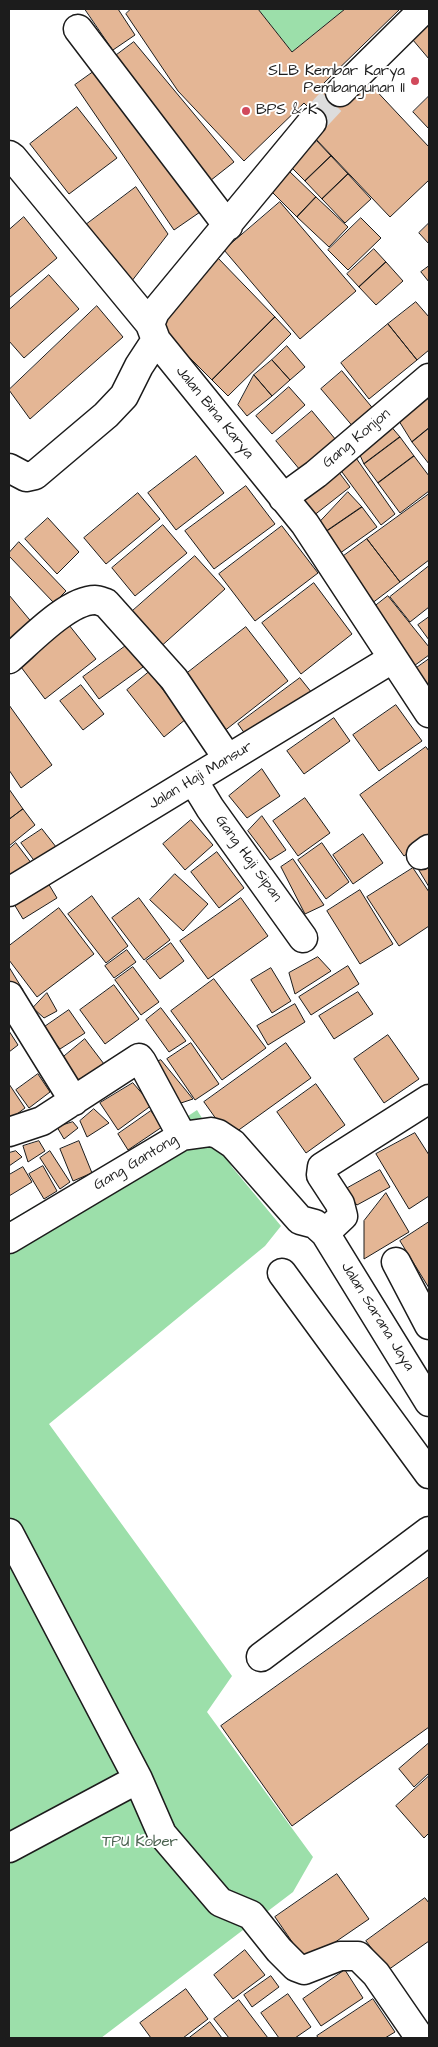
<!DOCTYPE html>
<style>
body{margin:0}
#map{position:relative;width:438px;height:2047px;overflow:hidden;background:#fff;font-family:"Architects Daughter",sans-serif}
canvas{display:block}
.frame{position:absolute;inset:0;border:10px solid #1c1c1c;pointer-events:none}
</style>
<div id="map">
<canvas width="438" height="2047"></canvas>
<div class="frame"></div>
</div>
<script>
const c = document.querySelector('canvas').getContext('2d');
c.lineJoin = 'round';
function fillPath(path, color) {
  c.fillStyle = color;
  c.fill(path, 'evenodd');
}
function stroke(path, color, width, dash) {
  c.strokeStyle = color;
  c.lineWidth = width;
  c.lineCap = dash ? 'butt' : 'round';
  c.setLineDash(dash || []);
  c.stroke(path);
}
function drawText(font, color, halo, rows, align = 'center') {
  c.font = font + ' "Architects Daughter",sans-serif';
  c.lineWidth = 4;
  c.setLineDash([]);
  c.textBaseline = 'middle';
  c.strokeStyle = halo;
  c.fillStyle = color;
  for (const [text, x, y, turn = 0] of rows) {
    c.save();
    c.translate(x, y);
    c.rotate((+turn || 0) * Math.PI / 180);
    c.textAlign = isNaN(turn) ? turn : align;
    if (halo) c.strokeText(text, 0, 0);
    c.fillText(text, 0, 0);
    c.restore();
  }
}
const green = new Path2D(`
 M258,9H345L292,52Z
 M197,1110L232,1167L281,1226L265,1246L49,1424L232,1676L207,1712L313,1857L293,1892L101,2038H9V1221L152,1140Z`);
const building = new Path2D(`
 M85,9H118L135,35L113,50Z
 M131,9H258L292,52L345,9H400L324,83L346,105L369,83L429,147V180L390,217L313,136L325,124L304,103L244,161L178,91L126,14Z
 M429,14V59L407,33Z
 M134,42L234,162L201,188L106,63Z
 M103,65L203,210L174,230L75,85Z
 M429,96V129L413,112Z
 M77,107L117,158L69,194L30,144Z
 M317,141L331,156L305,181L290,166Z
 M331,156L348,174L322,199L305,181Z
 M290,172L316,197L297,217L271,191Z
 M348,174L371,199L345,223L322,199Z
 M136,187L168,234L128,286L83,227Z
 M316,197L348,227L329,247L297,217Z
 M280,202L356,291L300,339L224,250Z
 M24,217L57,258L9,298V230Z
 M361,218L381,238L348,270L328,250Z
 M429,223V244L419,233Z
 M374,249L386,262L359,287L347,274Z
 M217,257L275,317L212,380L153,321Z
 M386,262L403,281L376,305L359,287Z
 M429,266V282L421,272Z
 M49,275L79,309L24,358L9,341V310Z
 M416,302L429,317V350L417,360L388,324Z
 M97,306L123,337L30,419L9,390Z
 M275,317L291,334L228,396L212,380Z
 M388,324L417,360L369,399L341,363Z
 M287,346L305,367L290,380L272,360Z
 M272,360L290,380L272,396L254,375Z
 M342,371L375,411L355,429L321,389Z
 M254,375L272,396L247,416L238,405Z
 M289,387L305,405L272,434L256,416Z
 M429,398V428L412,442L399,421Z
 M312,411L341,446L305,476L276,441Z
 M389,424L400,437L364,464L359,453Z
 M429,428V464L412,442Z
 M400,437L414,456L378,483L364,464Z
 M354,455L395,514L381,525L342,472Z
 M196,456L224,493L176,530L148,493Z
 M414,456L429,476V491L400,513L378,483Z
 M338,471L350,487L308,520L295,504Z
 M246,486L275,524L214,569L185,531Z
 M348,492L362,507L321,535L318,524Z
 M138,493L160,519L106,564L84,538Z
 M429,494V560L400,582L367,539Z
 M362,507L377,527L336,556L321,535Z
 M48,518L79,552L57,574L25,539Z
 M163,525L187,553L135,596L112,568Z
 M282,526L318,573L255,621L219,574Z
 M367,539L400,582L367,607L334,563Z
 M19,542L66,591L54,603L9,556V553Z
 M195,556L225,589L158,649L128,615Z
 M429,566V607L410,622L390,597Z
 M314,583L352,634L301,674L262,623Z
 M9,595L39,631L9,653Z
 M388,596L429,647V655L407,671L365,614Z
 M429,617V640L418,625Z
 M65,620L96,659L45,699L15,659Z
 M246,627L288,681L223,732L181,678Z
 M127,645L143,667L99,699L83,677Z
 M429,659V702L408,674Z
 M149,672L186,719L164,737L127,690Z
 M300,678L312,693L250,741L238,724Z
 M81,685L104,714L83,730L60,701Z
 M9,705L52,765L21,788L9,770Z
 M396,705L422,741L379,771L353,735Z
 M334,718L350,741L304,774L287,751Z
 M426,747L429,751V838L404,856L360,795Z
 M262,769L280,796L247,818L229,796Z
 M9,789L23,809L9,819Z
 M305,798L330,833L298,856L273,821Z
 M23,809L35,825L9,846V820Z
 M262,816L286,850L270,860L248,831Z
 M191,820L213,845L185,870L163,844Z
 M42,829L60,852L39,867L21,843Z
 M363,834L383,863L353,884L333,855Z
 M16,843L35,868L9,888V849Z
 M322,843L349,882L326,899L298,860Z
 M217,852L244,888L219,908L191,872Z
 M293,859L324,905L305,914L281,867Z
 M429,859V887L417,867Z
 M413,868L429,892V926L399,946L367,897Z
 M175,874L208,904L183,931L150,900Z
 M45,878L57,898L23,919L11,899Z
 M360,890L393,944L360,964L327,911Z
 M92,896L128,946L106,963L68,914Z
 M139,898L170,940L144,960L112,918Z
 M241,898L268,936L208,979L180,941Z
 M59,908L94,954L37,997L9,960V946Z
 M171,943L184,961L160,979L146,961Z
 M127,950L136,962L114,978L105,966Z
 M318,957L331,971L295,994L289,973Z
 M348,966L359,984L311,1015L299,997Z
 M9,967L23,990L13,996L9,986Z
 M133,967L159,1002L141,1015L115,980Z
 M271,968L291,1001L272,1013L251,980Z
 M214,979L266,1048L222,1080L171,1011Z
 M114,985L139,1019L105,1044L80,1010Z
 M358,992L373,1014L334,1039L319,1016Z
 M47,993L57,1011L44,1018L33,1008Z
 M295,1004L305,1022L268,1045L257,1026Z
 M161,1008L186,1041L169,1052L146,1020Z
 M69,1010L85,1033L60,1049L43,1028Z
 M9,1031L18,1045L9,1052Z
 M388,1035L419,1079L384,1103L354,1059Z
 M85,1039L104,1064L75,1082L61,1059Z
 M191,1043L219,1084L195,1100L167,1059Z
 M286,1043L311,1078L229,1137L204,1102Z
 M161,1060L193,1099L178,1104L156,1062Z
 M38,1074L50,1092L29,1108L16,1090Z
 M133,1083L152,1105L118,1130L100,1103Z
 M9,1084L25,1108L9,1120Z
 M316,1084L345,1125L306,1153L277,1112Z
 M94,1109L109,1123L87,1137L80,1121Z
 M151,1111L162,1127L128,1150L118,1134Z
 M73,1122L78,1128L64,1139L57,1127Z
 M415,1133L429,1155V1196L409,1209L376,1154Z
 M39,1141L45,1151L28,1162L23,1146Z
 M79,1141L92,1173L73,1181L60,1149Z
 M16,1151L22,1157L9,1166V1153Z
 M50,1151L70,1182L60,1189L40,1158Z
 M43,1166L57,1191L44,1199L29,1174Z
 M23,1167L32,1182L9,1196V1175Z
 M380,1170L390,1187L357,1205L344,1190Z
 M386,1193L409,1232L364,1259V1221Z
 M429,1222V1288L400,1241Z
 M429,1577V1727L292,1826L221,1726Z
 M429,1743V1773L414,1787L399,1769Z
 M429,1776V1833L424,1838L396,1806Z
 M337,1874L369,1919L306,1962L275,1917Z
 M425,1898L429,1903V1941L388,1970L366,1941Z
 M245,1950L265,1975L233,1999L214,1975Z
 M345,1970L363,1998L321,2026L303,1999Z
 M271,1976L279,1987L252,2007L244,1995Z
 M186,1989L208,2019L183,2038H151L140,2023Z
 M288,1994L311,2027L295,2038H279L261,2013Z
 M373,1999L395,2032L385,2038H318L317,2036Z
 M239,2000L268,2038H229L214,2019Z
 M210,2022L222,2038H189Z`);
const minorTunnel = new Path2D(`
 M312,122L340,92`);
const minor = new Path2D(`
 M78,29L228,226
 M340,92L424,9
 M312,122L155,312L150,324L156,340L305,524L429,713
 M9,155L13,158L150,324
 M9,468L26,477L35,475L106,415L124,396L139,366L156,340
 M283,498L316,474L429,378
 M9,659C29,642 68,600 95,600C98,600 103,602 106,603L174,679L228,759
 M193,780L210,808L303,938
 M421,855L429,849
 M9,892L392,659
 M9,996L74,1101
 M9,1132L42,1121L139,1058L142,1062L182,1136
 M325,1233L343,1216L340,1204L321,1175L322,1167L429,1099
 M9,1239L182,1136L211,1132L218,1134L233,1144L300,1220L315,1224L325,1233L429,1402
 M396,1262L429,1325
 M282,1273L429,1474
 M9,1533L138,1779L162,1834L220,1902L251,1915L279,1950L296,1967L304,1970L340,1956H358L376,1974L420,2038
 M261,1657L429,1531
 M9,1848L138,1779`);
const markers = [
 [415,81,5,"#d1495b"],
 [246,111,5,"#d1495b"]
];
const poiNames = [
 ["SLB Kembar Karya",405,72],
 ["Pembangunan II",405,89],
 ["BPS & K",256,111,"left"]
];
const streetNames = [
 ["Jalan Bina Karya",214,413,51],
 ["Gang Konjon",357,439,-40],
 ["Jalan Haji Mansur",201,776,-31],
 ["Gang Haji Sipan",248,859,54],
 ["Gang Gantong",136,1163,-31],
 ["Jalan Sarana Jaya",377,1317,58]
];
const parkNames = [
 ["TPU Kober",140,1843]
];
fillPath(green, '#9cdfaa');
fillPath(building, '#e4b695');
stroke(building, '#1c1c1c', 1);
stroke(minorTunnel, '#ddd', 28, [28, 14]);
stroke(minor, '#1c1c1c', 31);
stroke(minor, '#fff', 28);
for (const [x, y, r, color] of markers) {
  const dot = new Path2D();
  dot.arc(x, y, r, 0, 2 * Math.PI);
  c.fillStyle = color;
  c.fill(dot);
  stroke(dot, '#fff', 2);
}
drawText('15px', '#1c1c1c', '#fff', poiNames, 'right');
drawText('15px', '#1c1c1c', '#fff', streetNames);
drawText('15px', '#49604e', '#fff', parkNames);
</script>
